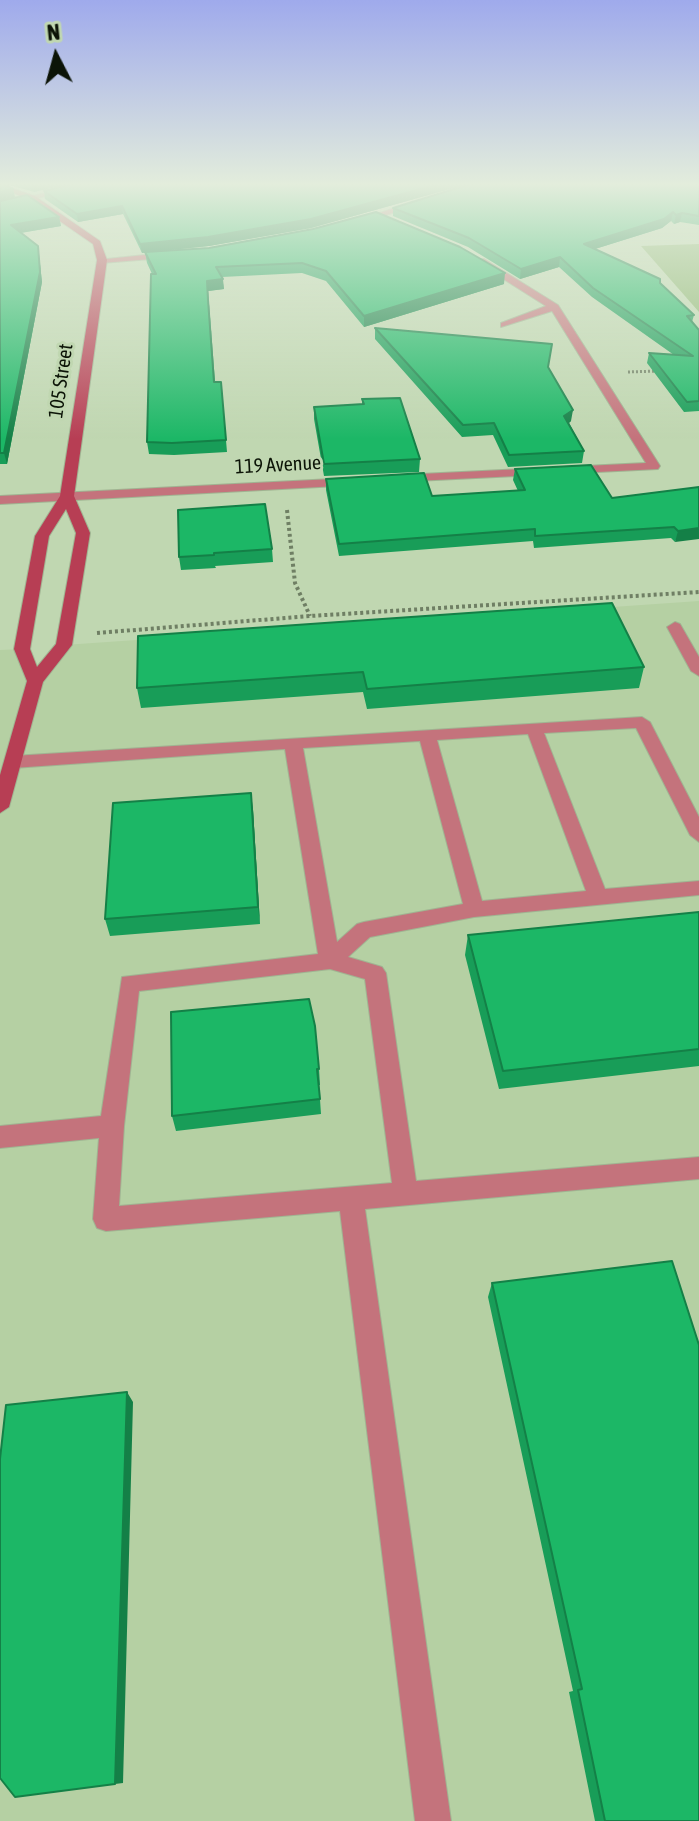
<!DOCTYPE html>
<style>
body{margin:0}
#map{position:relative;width:699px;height:1821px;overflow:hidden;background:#c0d7b1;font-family:"Asap Condensed",sans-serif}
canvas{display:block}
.north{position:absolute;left:16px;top:16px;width:80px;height:80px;-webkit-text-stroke:6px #c0d7b1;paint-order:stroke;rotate:354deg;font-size:22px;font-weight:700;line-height:32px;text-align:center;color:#0c1407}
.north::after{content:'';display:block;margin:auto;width:28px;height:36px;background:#0c1407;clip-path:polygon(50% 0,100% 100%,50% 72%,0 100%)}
</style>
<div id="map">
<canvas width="699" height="1821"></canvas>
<div class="north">N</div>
</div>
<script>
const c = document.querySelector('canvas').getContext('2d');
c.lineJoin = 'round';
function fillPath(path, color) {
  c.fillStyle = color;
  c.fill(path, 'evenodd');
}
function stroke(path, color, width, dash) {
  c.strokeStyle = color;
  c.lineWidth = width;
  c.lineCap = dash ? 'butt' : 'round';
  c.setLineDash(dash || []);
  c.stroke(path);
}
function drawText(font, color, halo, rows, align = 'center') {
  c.font = font + ' "Asap Condensed",sans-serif';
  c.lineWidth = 6;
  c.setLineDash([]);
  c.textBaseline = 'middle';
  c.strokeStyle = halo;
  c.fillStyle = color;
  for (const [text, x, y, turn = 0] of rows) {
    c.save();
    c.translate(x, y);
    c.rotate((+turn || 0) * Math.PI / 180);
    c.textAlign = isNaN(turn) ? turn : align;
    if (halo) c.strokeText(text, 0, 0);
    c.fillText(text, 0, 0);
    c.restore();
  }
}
const built = new Path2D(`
 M699,601V1821H0V650L22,649L35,680L64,645Z`);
const green = new Path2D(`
 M699,244V312L641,246Z`);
const pathFar1 = new Path2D(`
 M628,372L658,371`);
const path = new Path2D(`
 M287,510L295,583L310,616
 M97,633L310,616L699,592`);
const lane = new Path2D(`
 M675,622L680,624L699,657V676L691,671L667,627Z
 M642,717L650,722L699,817V842L690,835L636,728L544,733L605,889L699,881V895L474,917L370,937L348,957L382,967L386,973L416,1181L699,1157V1179L365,1209L451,1821H415L340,1211L106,1231L97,1228L93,1219L99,1138L0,1148V1126L101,1116L122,977L318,954L285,749L13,768L4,762L13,756ZM528,734L586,891L482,901L437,740ZM420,741L463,904L364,922L357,924L337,942L303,748ZM330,969L365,979L392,1183L119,1206L124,1126L139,991Z`);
const street = new Path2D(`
 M80,184H93L0,208V204Z
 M417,201L424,203L361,223L354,221Z
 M173,252L176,257L102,263L97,260Z
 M478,259H484L558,305L660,466L658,469L395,482L394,479L400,475L646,463L552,311L501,327V323L546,306L478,263Z
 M352,478L357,479V485L0,504V496Z`);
const secondary = new Path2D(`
 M0,184L35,196L100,241L107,260L74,496L90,533L72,645L43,682L9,807L0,813V775L27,681L14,649L35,536L60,496L97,260L93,244L29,200L0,187ZM66,509L76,533L56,644L37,667L30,649L49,536Z`);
const wall = new Path2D(`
 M0,184L13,189L15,197L59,217L61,226L21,233L38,246L42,282L7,464H0Z
 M6,184H68L34,192Z
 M71,184H699V225L680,222L674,224L671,221L662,228L595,249L660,283L694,315L692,322L699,330V411L684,412L647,363L649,353L674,355L592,297L559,267L520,279L468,247L393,216V208L464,185L311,228L209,246L142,253L123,214L78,222L45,199L44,191Z
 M209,248L504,284L364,327L326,281L302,273L222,277L224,289L208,291L215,382H221L227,452L174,455L149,454L147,442L152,274L147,263L145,252Z
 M375,328L548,367L571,421L569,423L584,451L582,463L508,467L493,435L462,437L375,339Z
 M362,399L420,459L419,472L324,476L314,419V407L362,404Z
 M515,469L612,498L699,487L675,542L671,538L534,548L533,541L339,556L326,490V479L432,496L518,491L513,480Z
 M178,510L272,549L273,562L215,566L216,568L181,570L179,557Z
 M138,636L644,667L639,688L367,709L363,692L141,708L137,688Z
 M253,810L260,924L110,936L105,919Z
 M699,912V1066L499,1089L465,955L468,935Z
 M319,1069L320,1085H319L321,1114L176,1131L172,1116Z
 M492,1283L699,1821H595L569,1692L573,1691L488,1297Z`);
const shadedWall = new Path2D(`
 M32,184H68L34,192Z
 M439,184H464V185L311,228L209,246L142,253L140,244Z
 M13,189L15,197L0,201V192Z
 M122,206L123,214L78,222L77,214Z
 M673,212L671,221L662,228L582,253L584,244Z
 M682,213L680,222L674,224L676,215Z
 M59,217L61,226L13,234L11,225Z
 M38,246L42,282L7,464L4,453Z
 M560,257L559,267L520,279L521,269Z
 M505,273L504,284L364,327V316Z
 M223,279L224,289L208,291L216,394L207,281Z
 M573,410L571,421L563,428L564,416Z
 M699,528V539L675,542L678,531Z
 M251,793L253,810L260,924L258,907Z
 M127,1392L133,1402L123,1783L115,1784Z`);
const building = new Path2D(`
 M0,184H3L13,189L0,192Z
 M71,184H439L311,219L208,237L140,244L122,206L77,214L44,191Z
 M470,184H699V216L682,213L676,215L673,212L664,219L584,244L660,279V283L694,315L687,316L699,330V401L687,402L649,353L693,356L593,288L560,257L521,269L469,238L393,208Z
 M27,195L59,217L11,225L38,246L40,272L4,453H0V201Z
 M376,212L460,247L505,273L364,316L326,271L302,263L216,267L223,279L207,281L208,300L214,382H221L226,440L172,443L147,442L151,274H156L145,252L209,248L313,229Z
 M375,328L552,344L548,367L573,410L564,416L584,451L509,455L494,423L463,425Z
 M400,398L420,459L324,464L314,407L364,404L362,399Z
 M591,465L612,498L699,487V528L678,531L674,527L535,536V529L339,544L326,479L424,473L432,496L525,490L515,469Z
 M265,504L272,549L214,553V555L179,557L178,510Z
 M612,603L644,667L367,689L363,672L137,688L138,636Z
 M251,793L258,907L105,919L113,803Z
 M699,912V1049L503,1071L468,935Z
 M309,999L315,1026L319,1069H317L320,1099L172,1116L171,1012Z
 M672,1261L699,1345V1821H605L578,1690L582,1689L492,1283Z
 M127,1392L115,1784L15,1797L0,1778V1459L6,1405Z`);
const farStreetnames = [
 ["105 Street",61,381,-82],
 ["119 Avenue",278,465,-3]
];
fillPath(built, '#b5d0a3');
fillPath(green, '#8ab46d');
stroke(lane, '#a0b492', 2);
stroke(street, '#a0b492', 2);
stroke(secondary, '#a0b492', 2);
stroke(pathFar1, '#6f7f64', 3, [2, 2]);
stroke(path, '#6f7f64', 4, [3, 3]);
fillPath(lane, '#c4737c');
fillPath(street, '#c4737c');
fillPath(secondary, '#b73e54');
fillPath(wall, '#189d58');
fillPath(shadedWall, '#148047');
fillPath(building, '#1cb766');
stroke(building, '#148047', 2);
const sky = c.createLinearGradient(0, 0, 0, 439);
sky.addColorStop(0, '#9faaec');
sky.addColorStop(0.42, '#e3eddc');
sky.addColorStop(1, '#e3eddc00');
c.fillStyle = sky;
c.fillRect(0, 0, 699, 439);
drawText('20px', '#0c1407', '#c0d7b1', farStreetnames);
</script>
